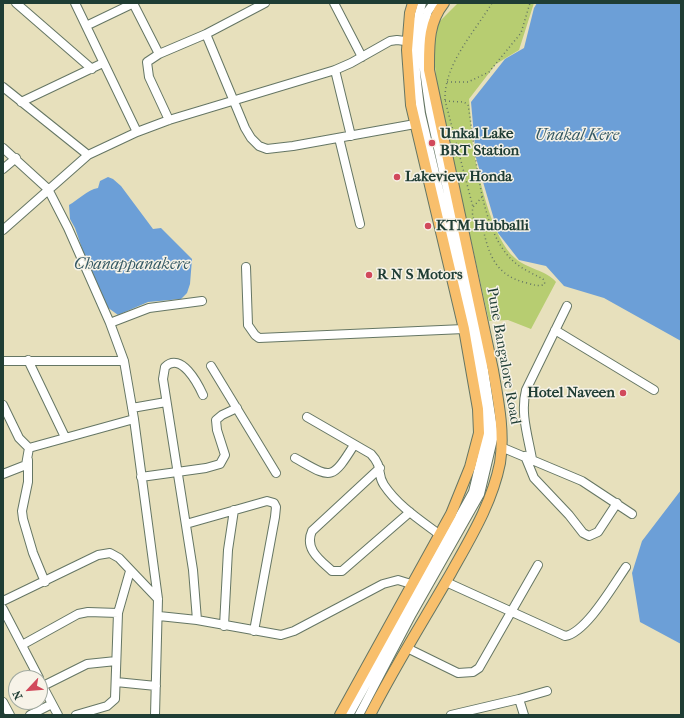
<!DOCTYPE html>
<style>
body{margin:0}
#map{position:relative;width:684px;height:718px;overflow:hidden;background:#e7e0bc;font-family:"IM FELL French Canon",serif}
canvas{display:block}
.frame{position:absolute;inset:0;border:4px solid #1f3d34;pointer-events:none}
.north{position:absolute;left:8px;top:670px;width:40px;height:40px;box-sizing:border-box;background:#f7f3e8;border:1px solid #a1aaa0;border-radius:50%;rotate:244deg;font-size:11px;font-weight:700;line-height:16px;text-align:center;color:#1f3d34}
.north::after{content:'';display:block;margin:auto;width:14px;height:18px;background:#d1495b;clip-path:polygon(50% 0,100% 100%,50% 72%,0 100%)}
</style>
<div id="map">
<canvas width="684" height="718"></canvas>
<div class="frame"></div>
<div class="north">N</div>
</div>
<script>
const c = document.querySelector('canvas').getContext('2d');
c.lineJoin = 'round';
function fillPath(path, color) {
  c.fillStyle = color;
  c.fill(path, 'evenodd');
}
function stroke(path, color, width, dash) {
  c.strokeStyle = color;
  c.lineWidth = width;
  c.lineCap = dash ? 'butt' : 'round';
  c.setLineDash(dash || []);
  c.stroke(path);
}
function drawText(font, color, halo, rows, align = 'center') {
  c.font = font + ' "IM FELL French Canon",serif';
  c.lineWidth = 3;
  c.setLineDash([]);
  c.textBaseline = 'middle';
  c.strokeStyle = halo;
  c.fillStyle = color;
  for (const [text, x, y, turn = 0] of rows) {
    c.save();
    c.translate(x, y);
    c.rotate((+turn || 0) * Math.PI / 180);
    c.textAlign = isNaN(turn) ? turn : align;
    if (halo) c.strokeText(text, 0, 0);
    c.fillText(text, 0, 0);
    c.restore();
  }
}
const green = new Path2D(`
 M458,3H534L519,50L496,64L469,99C471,117 471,136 474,154C480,182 493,240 515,258C527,269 546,270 556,282L531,329L508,320L489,321L437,88L433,45L438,23Z`);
const water = new Path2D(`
 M537,3H681V341L604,298L564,286L546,266L519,260L498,233L476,158L471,102L505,59L524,48L534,8Z
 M108,177L113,179L121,186L153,229L161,228L192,259L190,284L187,293L181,299L148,302L118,315L107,307L91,275L75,228L70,219L69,205C78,200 87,190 98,188L100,181Z
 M681,490V644L640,622L632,573L642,541Z`);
const building = new Path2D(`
 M428,113L442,172L437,174L423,115Z`);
const path = new Path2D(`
 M447,82H468L489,72L521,33L530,3
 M445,100C444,64 474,33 492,3
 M445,101L464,102L468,105C476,149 478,227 512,260C520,268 533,274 543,279L545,284C539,287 534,285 527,283C497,276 489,257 483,228
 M446,104L473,207
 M482,197L473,207C470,220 479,231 493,228`);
const minor = new Path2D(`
 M16,3L92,69
 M75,3L137,132
 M133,3L159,54
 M334,3L362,57
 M86,26L134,3
 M206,34L245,128L251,138L259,146L267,149L293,146L415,124
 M335,70L351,136
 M3,87L88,155
 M21,102L103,63
 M169,120L149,77L147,62L159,54L206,34L265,3
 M339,138L360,224
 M3,148L48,189L68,228L110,323L124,361L134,419L158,599L155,715
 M3,169L16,158
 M3,230L88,155L137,132L169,120L335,70L351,63L390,41L397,40L413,42
 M246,267L248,325L255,335L259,338L464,329
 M110,323L149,308L202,301
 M555,330L654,390
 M28,360L65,437
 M3,361H124
 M211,366L276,473
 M3,405L19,438L29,448L134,419
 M132,408L166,402
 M307,417L371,454C384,468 376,473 384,485C398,506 420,520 440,535
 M501,447L582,481L632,514
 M525,456L534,478L569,515L583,533L589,536L598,532L617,503
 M295,458C331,478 331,482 354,445
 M532,459C528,436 520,413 526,390L567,306
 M28,460V482L22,511L23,519L33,553L45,582
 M380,468L312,531C304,549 320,560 332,571H342L410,512
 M3,474L26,465L29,448
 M141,477L206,468L220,464L225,455L217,430L216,420L222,415L237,408
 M186,524L267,501L274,503L276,507L275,517L254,631
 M446,582L565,636C586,633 614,584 626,567
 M3,601L98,555L110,553L119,558L158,599
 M3,609L39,678
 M159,616L197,620L281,635L294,631L383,584L398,580L411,584
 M197,620L193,570L163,379L165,367C181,351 198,384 203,395
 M224,626L228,550L234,510
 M22,645L78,614L88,612L118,613
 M407,648L458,673L473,672L479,668L538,565
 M116,682L156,686
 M41,683L58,715
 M43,686L87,664L116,661
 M519,699L524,715
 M3,702L10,715
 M30,715L48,706
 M76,715L107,706L115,699L118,613L130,571
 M349,715L473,492L487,434L471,325L421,114C416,77 410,39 422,3
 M359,715L412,614L480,494L494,435L477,324L430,112L424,70L421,43L424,26L428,11L434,3
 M451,715L519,699L547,691`);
const major = new Path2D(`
 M340,715L451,514L470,467L479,433L478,409L464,329L411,105L407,50L410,13L413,3
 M370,715C395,666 424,620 451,573C471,537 492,503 500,463C505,432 498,399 493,370L429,70C429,45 428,23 444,3`);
const markers = [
 [432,143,4,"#d1495b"],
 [397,177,4,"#d1495b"],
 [428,226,4,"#d1495b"],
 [369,275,4,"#d1495b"],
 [623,393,4,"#d1495b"]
];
const poiNames = [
 ["Unkal Lake",440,134],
 ["BRT Station",440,151],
 ["Lakeview Honda",405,177],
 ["KTM Hubballi",436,226],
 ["R N S Motors",377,275],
 ["Hotel Naveen",615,393,"right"]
];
const streetNames = [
 ["Pune Bangalore Road",503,356,80]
];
const waterNames = [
 ["Unakal Kere",577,136],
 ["Chanappanakere",132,265]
];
fillPath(green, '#b7cd71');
fillPath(water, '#6c9fd7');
fillPath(building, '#dda4c2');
stroke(minor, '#657664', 10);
stroke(major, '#657664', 12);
stroke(path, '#657664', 1.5, [1, 3]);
stroke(minor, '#fff', 8);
stroke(major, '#f8bf6c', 10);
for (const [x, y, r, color] of markers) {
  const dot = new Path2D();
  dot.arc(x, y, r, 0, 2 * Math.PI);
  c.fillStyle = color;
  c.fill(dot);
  stroke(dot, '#f7f3e8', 1.5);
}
drawText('bold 15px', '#1f3d34', '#f7f3e8', poiNames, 'left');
drawText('15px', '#1f3d34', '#f7f3e8', streetNames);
drawText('italic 16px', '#365a65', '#f7f3e8', waterNames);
</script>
